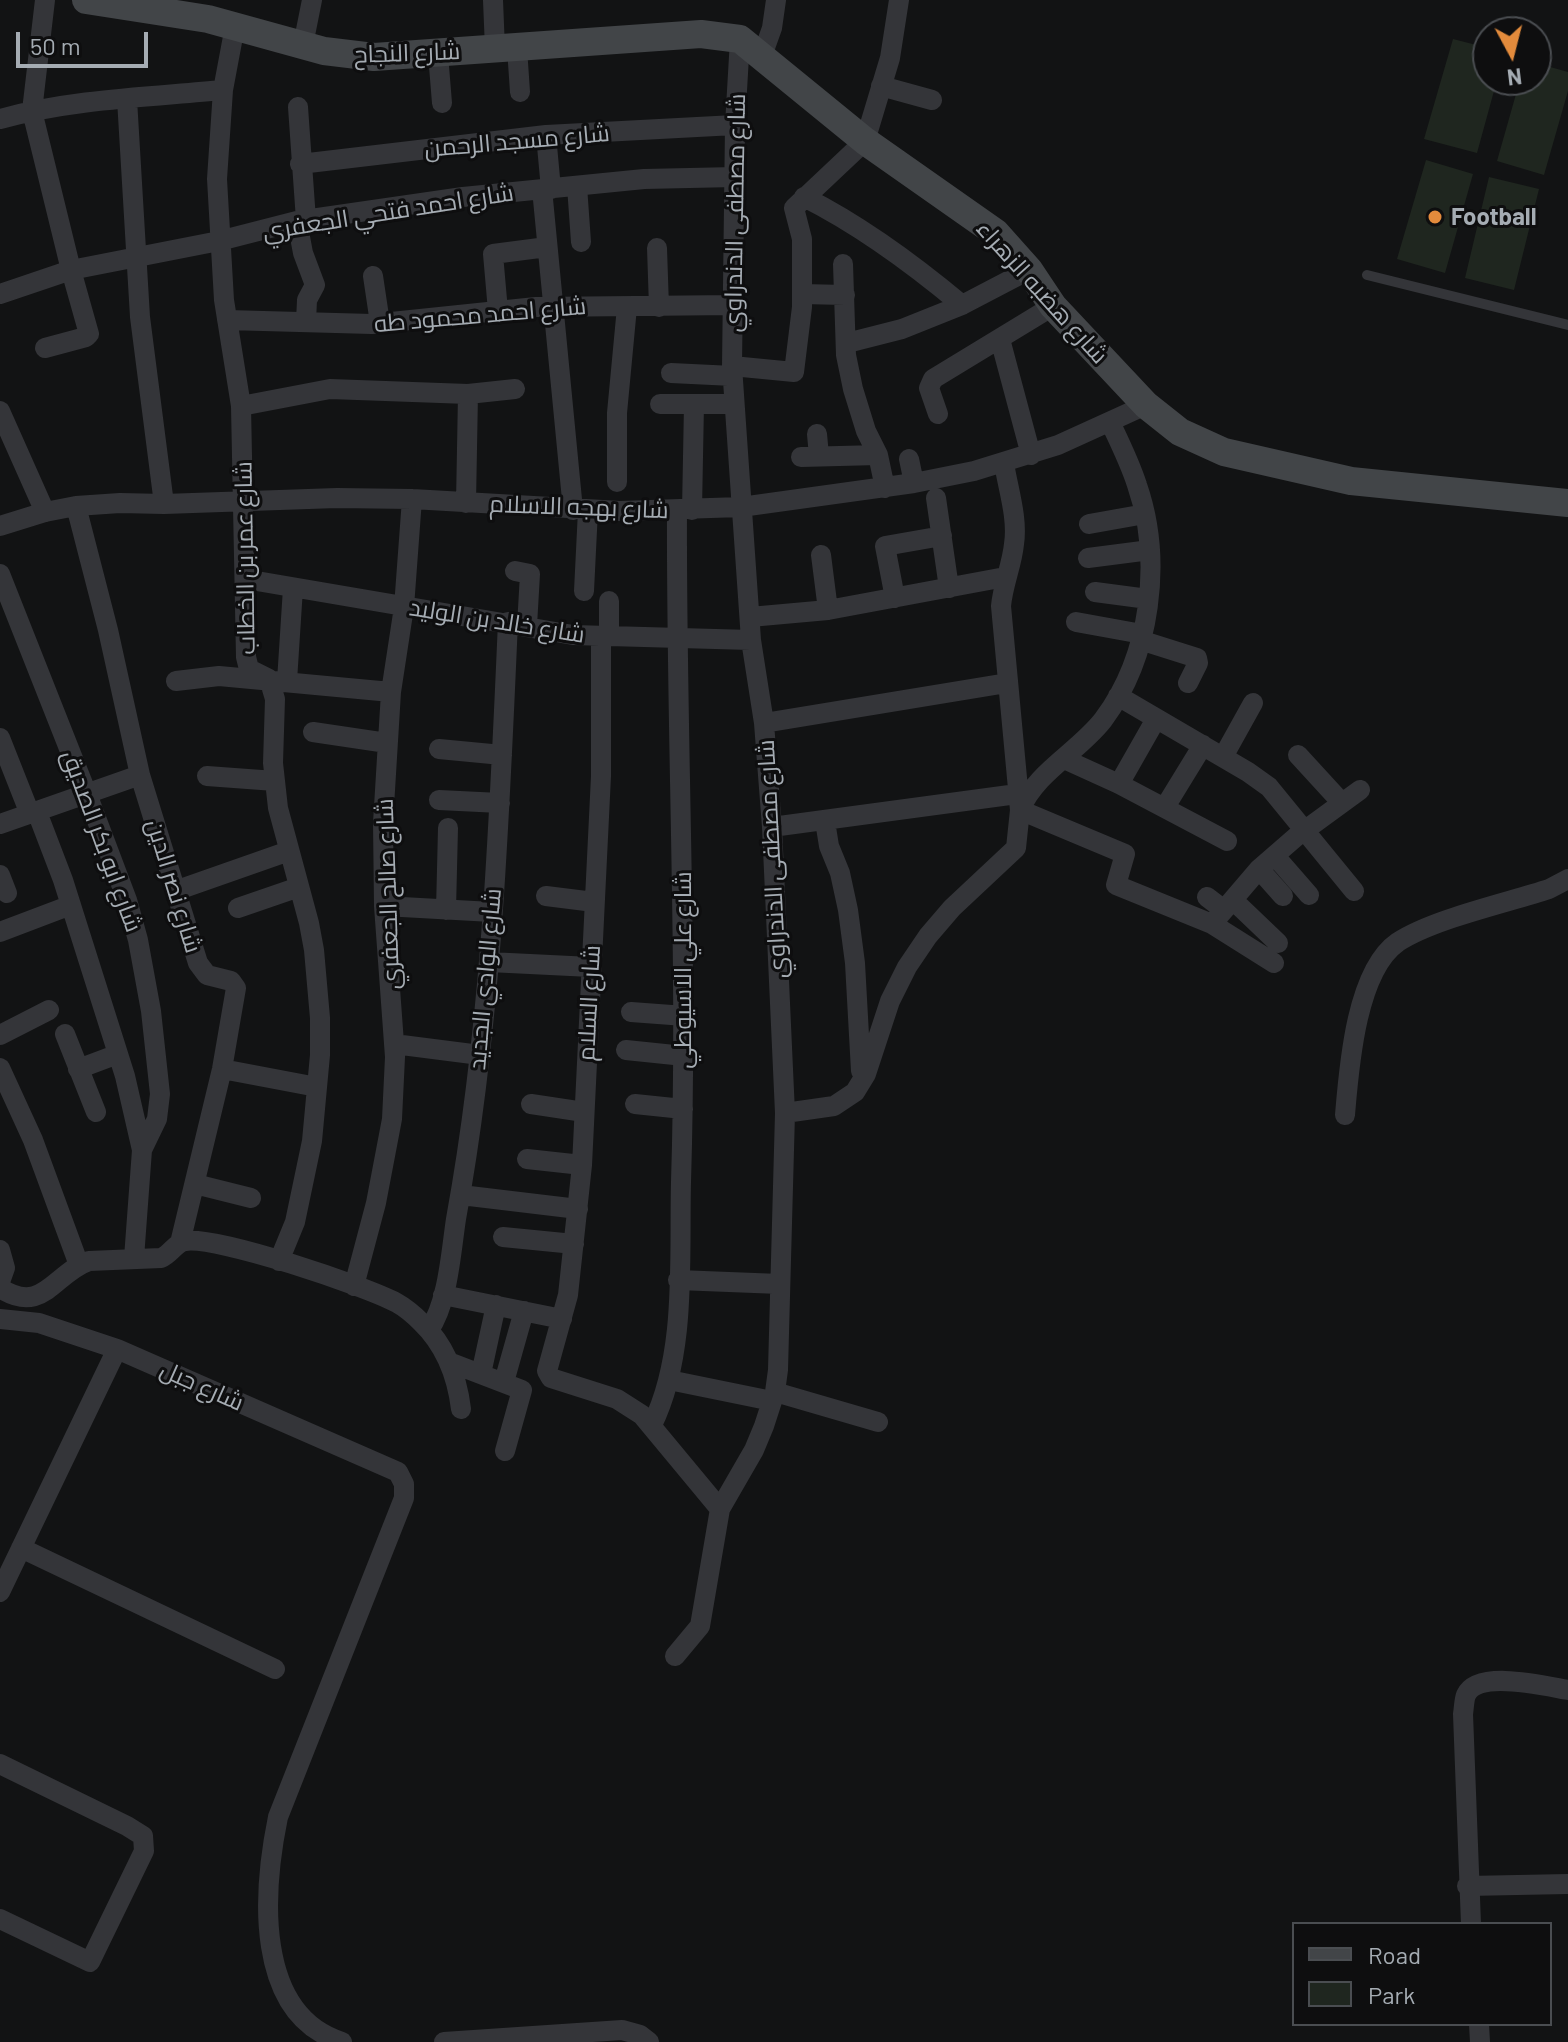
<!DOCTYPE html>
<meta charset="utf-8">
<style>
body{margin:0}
#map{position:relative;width:1568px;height:2042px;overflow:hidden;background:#121314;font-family:Barlow,sans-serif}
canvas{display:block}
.legend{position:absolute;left:1292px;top:1922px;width:260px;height:104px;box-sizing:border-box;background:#0e0e0f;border:2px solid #4a4d51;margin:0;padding:10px 14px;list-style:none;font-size:24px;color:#a5acb3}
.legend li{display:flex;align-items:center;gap:16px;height:40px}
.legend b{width:40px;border:2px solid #4a4d51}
.north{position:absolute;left:1472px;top:16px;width:80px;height:80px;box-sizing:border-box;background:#0e0e0f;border:2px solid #4a4d51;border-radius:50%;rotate:173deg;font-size:22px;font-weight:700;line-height:32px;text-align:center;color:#a5acb3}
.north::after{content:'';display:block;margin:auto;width:28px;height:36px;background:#e38b3c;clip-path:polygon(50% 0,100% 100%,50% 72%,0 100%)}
.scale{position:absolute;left:16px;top:32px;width:132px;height:36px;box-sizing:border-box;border:4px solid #a5acb3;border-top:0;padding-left:10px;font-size:24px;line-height:28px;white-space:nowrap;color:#a5acb3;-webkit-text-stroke:6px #0e0e0f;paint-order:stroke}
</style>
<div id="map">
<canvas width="1568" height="2042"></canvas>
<ul class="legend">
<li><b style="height:10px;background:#424548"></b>Road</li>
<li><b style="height:22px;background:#1f261f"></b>Park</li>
</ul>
<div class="north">N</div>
<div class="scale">50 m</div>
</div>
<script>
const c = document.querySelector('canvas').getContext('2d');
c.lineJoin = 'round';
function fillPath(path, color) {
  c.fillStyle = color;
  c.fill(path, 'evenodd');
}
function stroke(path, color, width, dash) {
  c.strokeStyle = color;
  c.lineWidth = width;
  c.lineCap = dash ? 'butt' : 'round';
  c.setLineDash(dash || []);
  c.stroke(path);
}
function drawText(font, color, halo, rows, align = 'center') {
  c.font = font + ' Barlow,Cairo,sans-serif';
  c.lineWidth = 6;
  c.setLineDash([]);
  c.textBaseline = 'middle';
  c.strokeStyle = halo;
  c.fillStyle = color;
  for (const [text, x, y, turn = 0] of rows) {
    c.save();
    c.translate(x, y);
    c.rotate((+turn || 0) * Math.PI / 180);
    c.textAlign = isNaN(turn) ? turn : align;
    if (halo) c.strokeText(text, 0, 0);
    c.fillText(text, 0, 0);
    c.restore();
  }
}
const green = new Path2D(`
 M1453,39L1488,48V80H1497L1477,153L1424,139Z
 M1536,63L1568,72V91L1544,175L1497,161L1520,80H1536Z
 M1426,160L1473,174L1445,273L1397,259Z
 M1489,177L1539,189L1514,290L1465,278Z`);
const lane = new Path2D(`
 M1367,275L1568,325`);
const street = new Path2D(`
 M493,0L495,49
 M235,26L223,90L217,179L224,300L241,406L246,657L249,669L269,679L275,699L273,763L278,808L309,923L314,950L320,1018V1055L312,1141L295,1222L279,1261
 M303,45L312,0
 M517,48L520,92
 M438,54L442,103
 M762,56L772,28L776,0
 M881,86L932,100
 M127,99L140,317L164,504
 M298,107L306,220
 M0,119C72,99 149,97 223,90
 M546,135L551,189
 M300,164L546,135L735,125
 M577,186L581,242
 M542,189L573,510
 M804,197C862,226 913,264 962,305
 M297,221L303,253L315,285L307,300L306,322
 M657,248L659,307
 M843,264L846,355L853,389L866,431L878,455L885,488
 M373,276L380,323
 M0,294L71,270L219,241L297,221L463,197L644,179L735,177
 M802,294L845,295
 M498,311L493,254L547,247
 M227,320L372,324L536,307L734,305
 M1000,339L1031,455
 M847,343L902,329L962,305L1029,270
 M45,348L86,337L89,334L71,270L32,111L45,0
 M732,366L794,372L802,307V239L794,208L865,141L890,58L899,0
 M671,373L733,376
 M660,404H734
 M241,406L330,389L468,394L515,389
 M0,411L45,512
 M938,414L929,388L933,379L1053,306
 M817,434L819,456
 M801,457L878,455
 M909,459L914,483
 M617,482V413L627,307
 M936,498L949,588
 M466,503L468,394
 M76,506L108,630L140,775L198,963L207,975L231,981L236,988L222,1069L180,1243
 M692,510L694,404
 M1089,524L1145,514
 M0,526L45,512L76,506L120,503L164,504L337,498L412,499L620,511L741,507L914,483L974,471L1058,445L1146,405
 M821,555L828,610
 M1088,558L1150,550
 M515,571L530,574L527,626
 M0,574L87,794L127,900L138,940L151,1011L160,1094L157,1119L142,1150L134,1258
 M245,579L573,635L751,640
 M584,591L588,510
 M1095,592L1148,599
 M895,598L885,546L942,536
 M609,601V636
 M750,617L828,610L1005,577
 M1076,622L1142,634
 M601,636V776L582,1165L568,1295L547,1371L551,1378L617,1399L642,1415L720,1509
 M1140,640L1197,658L1198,663L1188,683
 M176,681L219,676L391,692
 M287,681L293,588
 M1118,696L1248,772L1269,787L1354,891
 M764,723L1007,683
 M313,732L387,743
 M0,738L30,814
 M439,749L502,755
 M1298,755L1342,803
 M1223,757L1253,703
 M1064,759L1119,784L1227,841
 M207,776L275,781
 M1119,784L1156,719
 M439,800L500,803
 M1165,807L1203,745
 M1020,810C1036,772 1078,752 1103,720C1151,656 1163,560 1137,485C1130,463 1120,443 1110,422
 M1020,810L1125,854L1116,885L1212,924L1274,963
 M37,812L63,880L125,1076L142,1150
 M825,821L829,846L840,873L848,910L855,963L861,1071
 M0,824L140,775
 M772,827L1017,794
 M1275,856L1309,895
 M1259,869L1283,896
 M0,875L7,893
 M175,891L289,851
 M546,896L594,902
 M1207,897L1224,910
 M1233,900L1278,943
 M384,906L492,912
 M238,908L299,887
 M446,910L448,828
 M1212,924L1259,869L1297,836L1360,790
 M0,932L71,905
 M489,962L591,967
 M631,1012L685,1016
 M65,1034L96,1112
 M0,1035L49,1010
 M394,1044L480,1055
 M626,1050L684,1056
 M0,1068L33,1140L79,1265
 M78,1069L118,1054
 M222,1069L317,1087
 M531,1104L584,1112
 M635,1104L683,1109
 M785,1113L834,1106L855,1092L866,1074L890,1001L907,967L928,936L952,908L1016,848L1020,810L1001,606C1003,584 1012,565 1014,544C1018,518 1008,489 1004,463
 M1345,1115C1349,1067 1356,971 1398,942C1433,919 1506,903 1549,889L1568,879
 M527,1159L582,1165
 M195,1184L251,1198
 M461,1195L578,1209
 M503,1237L574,1244
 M0,1250L5,1268L0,1282
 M678,1280L780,1284
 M354,1286L376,1203L392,1119L395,1057L384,906L383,823L391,692L404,607L412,499
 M0,1288C43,1316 54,1273 89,1261L161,1258C171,1254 175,1243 185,1241C218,1236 365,1286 397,1303C406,1308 414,1315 421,1322C445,1345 457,1376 461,1409
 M443,1295L562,1319
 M0,1319L39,1323L117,1349L398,1472L404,1484V1498L278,1817C263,1890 253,2014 342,2042
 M429,1330C448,1303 451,1252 456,1219C492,1022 499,822 508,622
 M449,1362L522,1390L505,1451
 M481,1374L496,1305
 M669,1380L772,1401
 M504,1382L524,1311
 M775,1392L878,1422
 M652,1425C687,1354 679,1260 681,1182C688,958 676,735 677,511
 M21,1548L275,1669
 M0,1592L117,1349
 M675,1656L700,1626L720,1509L754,1450L764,1426L775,1392L778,1370L785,1113L772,827L764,723L751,640L732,366L735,125L740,39
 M0,1764L127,1826L143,1836L144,1851L90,1962L0,1919
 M1467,1886L1568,1884
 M1471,1924L1463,1714C1464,1708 1464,1700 1466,1695C1478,1669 1545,1686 1568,1690
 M1479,2024L1480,2042
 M444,2042L622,2030L640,2035L649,2042`);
const secondary = new Path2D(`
 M86,0L208,19L324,51L374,57L701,34L740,39L865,141L996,233L1029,270L1053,306L1146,405L1180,432L1224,452L1351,481L1568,503`);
const markers = [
 [1435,217,8,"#e38b3c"]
];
const streetNames = [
 ["شارع النجاح",407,53,-2],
 ["شارع مسجد الرحمن",517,141,-5],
 ["شارع احمد فتحي الجعفري",388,212,-9],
 ["شارع مصطفى الدندراوي",735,213,-89],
 ["شارع هضبه الزهراء",1042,292,48],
 ["شارع احمد محمود طه",480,315,-5],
 ["شارع بهجه الاسلام",579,507,2],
 ["شارع عمر بن الخطاب",245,558,-91],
 ["شارع خالد بن الوليد",497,621,9],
 ["شارع ابو بكر الصديق",102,841,70],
 ["شارع مصطفى الدندراوي",772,859,-93],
 ["شارع نصر الدين",174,886,73],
 ["شارع صالح الجعفري",388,894,-92],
 ["شارع علي الاسيوطي",683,970,-90],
 ["شارع الوادي الجديد",485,979,-85],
 ["شارع السلام",589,1003,-87],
 ["شارع جبل",202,1386,24]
];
const poiNames = [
 ["Football",1451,217]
];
fillPath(green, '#1f261f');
stroke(lane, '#343539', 10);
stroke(street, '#343539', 20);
stroke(secondary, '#424548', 28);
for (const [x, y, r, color] of markers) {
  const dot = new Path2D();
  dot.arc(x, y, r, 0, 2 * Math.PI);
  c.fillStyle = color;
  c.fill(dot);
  stroke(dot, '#0e0e0f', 3);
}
drawText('24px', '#a5acb3', '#0e0e0f', streetNames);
drawText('bold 24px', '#a5acb3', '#0e0e0f', poiNames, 'left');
</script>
